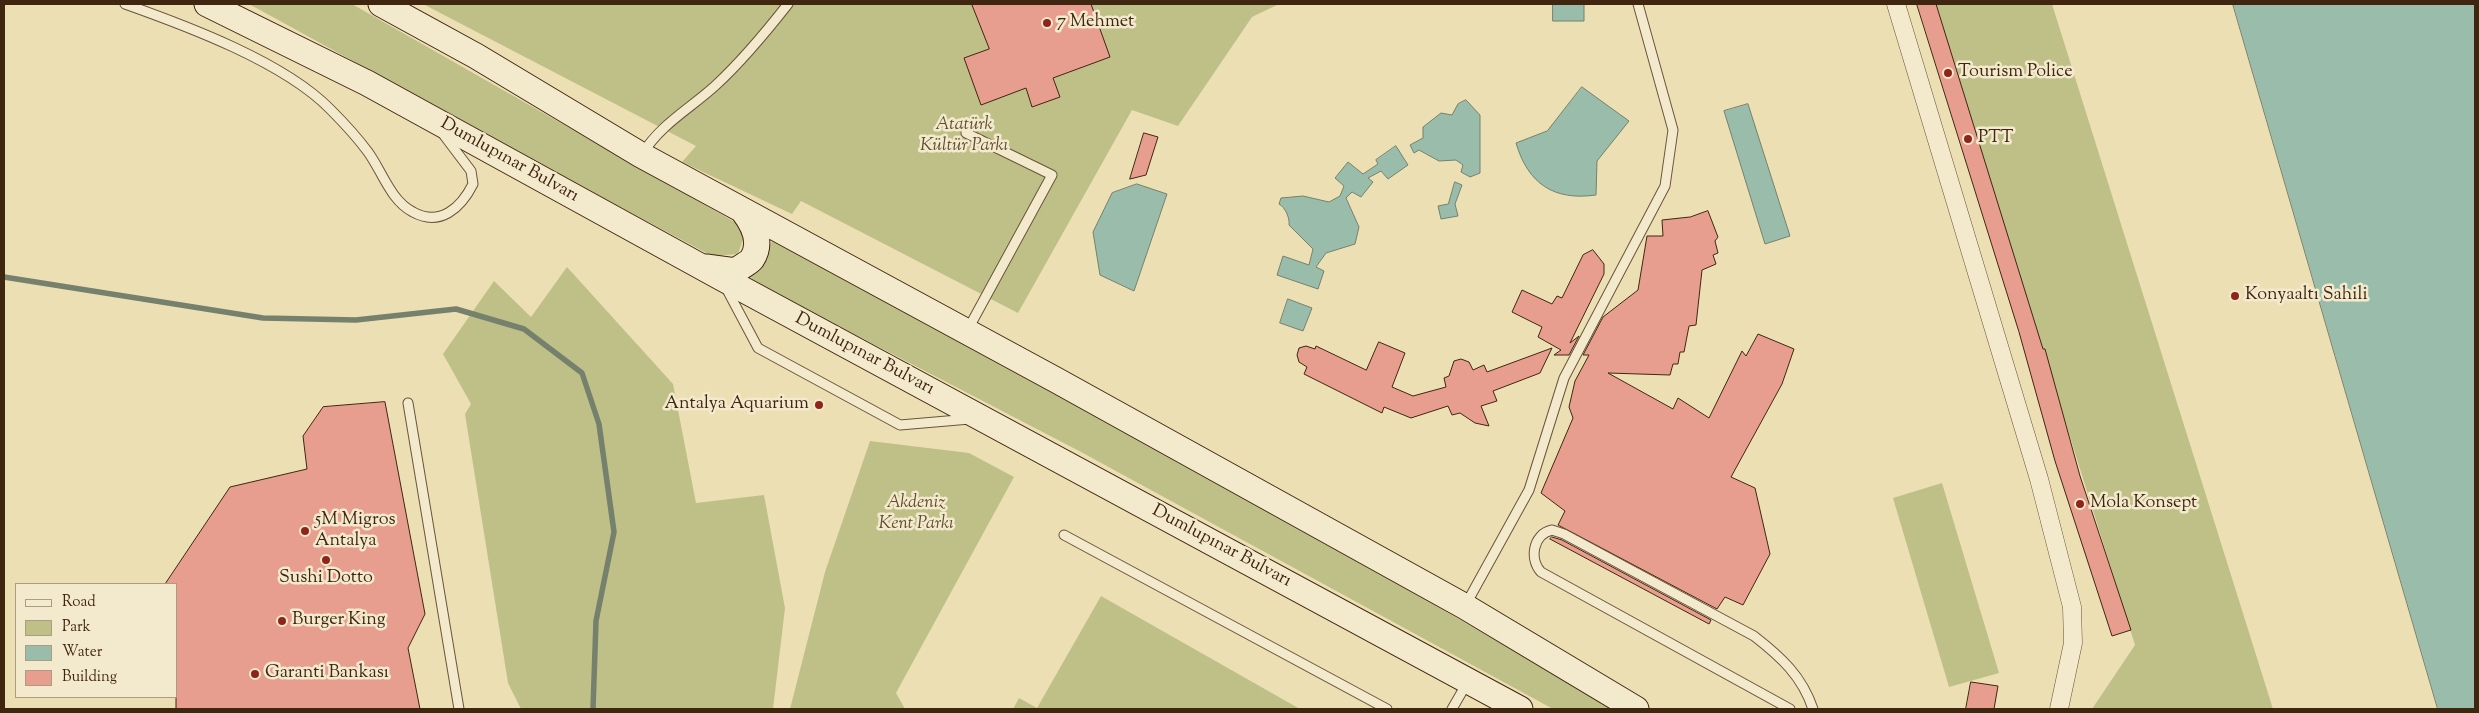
<!DOCTYPE html>
<meta charset="utf-8">
<style>
body{margin:0}
#map{position:relative;width:2479px;height:713px;overflow:hidden;background:#ecdfb3;font-family:"Sorts Mill Goudy",serif}
canvas{display:block}
.frame{position:absolute;inset:0;border:5px solid #402611;pointer-events:none}
.legend{position:absolute;left:15px;top:583px;width:162px;height:115px;box-sizing:border-box;background:#f3eace;border:1px solid #ab9c82;margin:0;padding:6px 9px;list-style:none;font-size:15px;color:#402611}
.legend li{display:flex;align-items:center;gap:10px;height:25px}
.legend b{width:25px;border:1px solid #ab9c82}
</style>
<div id="map">
<canvas width="2479" height="713"></canvas>
<div class="frame"></div>
<ul class="legend">
<li><b style="height:6px;background:#f3eace"></b>Road</li>
<li><b style="height:14px;background:#bfc088"></b>Park</li>
<li><b style="height:14px;background:#99bdaa"></b>Water</li>
<li><b style="height:14px;background:#e79e8e"></b>Building</li>
</ul>
</div>
<script>
const c = document.querySelector('canvas').getContext('2d');
c.lineJoin = 'round';
function fillPath(path, color) {
  c.fillStyle = color;
  c.fill(path, 'evenodd');
}
function stroke(path, color, width, dash) {
  c.strokeStyle = color;
  c.lineWidth = width;
  c.lineCap = dash ? 'butt' : 'round';
  c.setLineDash(dash || []);
  c.stroke(path);
}
function drawText(font, color, halo, rows, align = 'center') {
  c.font = font + ' "Sorts Mill Goudy",serif';
  c.lineWidth = 5;
  c.setLineDash([]);
  c.textBaseline = 'middle';
  c.strokeStyle = halo;
  c.fillStyle = color;
  for (const [text, x, y, turn = 0] of rows) {
    c.save();
    c.translate(x, y);
    c.rotate((+turn || 0) * Math.PI / 180);
    c.textAlign = isNaN(turn) ? turn : align;
    if (halo) c.strokeText(text, 0, 0);
    c.fillText(text, 0, 0);
    c.restore();
  }
}
const green = new Path2D(`
 M249,4H352L740,225L744,236L738,254L712,256L577,184Z
 M423,4H1279L1252,17L1178,126L1132,110L1018,313L801,201L792,214L682,162L696,146Z
 M1930,4H2052L2273,709H2092L2135,645L1997,203Z
 M774,238L1380,573L1613,709H1553L1081,452L750,280Z
 M567,267L673,384L696,503L764,495L785,608L773,709H521L508,683L465,414L471,404L443,354L494,281L531,317Z
 M870,441L969,453L1014,477L896,693L905,709H790L825,572Z
 M1942,483L1999,673L1949,687L1893,498Z
 M1101,596L1300,709H1013L1019,698L1037,708Z`);
const water = new Path2D(`
 M1553,4H1584V21H1553Z
 M2233,4H2475V709H2438Z
 M1582,87L1629,121L1597,161L1596,195C1554,201 1528,184 1516,143L1547,131Z
 M1466,100L1480,115V173L1470,177L1461,172L1463,165L1456,160L1439,161L1419,150L1414,153L1410,145L1423,138V127L1441,113L1452,115L1458,104Z
 M1748,104L1790,236L1765,244L1724,111Z
 M1396,146L1408,165L1388,179L1381,171L1368,178L1373,182L1361,197L1352,192L1346,198L1359,227L1355,244L1326,253L1316,267L1324,271L1318,289L1277,275L1283,256L1309,265L1313,249L1289,225C1290,218 1285,207 1279,204L1281,198L1303,196L1329,202L1340,196L1344,186L1335,178L1348,162L1363,174L1378,164L1376,160Z
 M1455,182L1462,185L1455,204L1458,216L1441,219L1438,206L1448,204Z
 M1137,184L1167,194L1134,291L1100,275L1093,232L1112,193Z
 M1288,299L1312,308L1303,331L1280,323Z`);
const stream = new Path2D(`
 M4,277L263,318L356,320L456,309L524,329L582,373L599,424L614,532L596,621L593,709`);
const building = new Path2D(`
 M972,4H1091L1110,57L1053,78L1060,97L1032,107L1026,88L981,105L964,58L989,49Z
 M1917,4H1936L2043,349H2045L2080,476L2131,630L2112,636L2055,461L2019,332Z
 M1144,133L1158,137L1146,175L1130,179Z
 M1708,211L1718,237L1715,241L1718,253L1713,255L1716,264L1702,270L1696,325L1689,326L1684,352H1680L1678,364H1673L1670,375L1608,373L1673,409L1678,398L1709,418L1742,351L1746,356L1758,334L1794,349L1782,384L1731,477L1755,488L1770,554L1743,605L1725,597L1717,609L1558,525L1565,511L1541,493L1573,418L1569,407L1575,381L1589,355H1583L1603,317L1638,290L1647,236H1663L1662,220L1690,217Z
 M1593,250L1604,264V274L1570,343L1579,336L1569,355H1554L1561,350L1538,337L1542,327L1512,312L1522,290L1552,304L1557,296L1562,298L1583,255Z
 M1379,342L1405,353L1392,387L1413,396L1446,387L1444,378L1449,376L1454,361L1461,359L1469,362L1473,370L1484,365L1487,372L1552,348L1540,373L1493,391L1497,401L1481,406L1489,426L1475,423L1460,413L1452,415L1448,406L1411,418L1384,407L1382,413L1304,374L1307,367L1299,362L1297,355L1299,348L1306,346L1315,349L1316,346L1366,370Z
 M385,402L425,614L408,648L420,709H176V584H165L230,487L307,469L303,436L323,407Z
 M1552,537L1562,540L1711,620L1709,624L1550,539Z
 M1971,682L1998,686L1994,709H1966Z`);
const service = new Path2D(`
 M125,4C187,26 284,62 330,109C343,122 357,137 368,152C382,171 390,200 413,212C440,227 461,208 473,184L471,171L443,134
 M966,133L1052,175L967,331
 M643,153C661,124 691,108 716,85C742,61 766,32 788,4
 M725,286L758,348L900,425L970,419
 M408,403L459,709
 M1064,535L1387,709
 M1465,606L1529,490L1564,378L1665,186L1673,130L1638,4
 M1452,709L1467,683
 M1790,709L1541,572C1529,559 1533,534 1552,530L1564,534L1754,636C1781,657 1802,676 1813,709`);
const minor = new Path2D(`
 M1896,4L2039,479L2072,607L2073,643L2059,709`);
const secondary = new Path2D(`
 M207,4L367,83L720,277L1520,709
 M381,4L476,56L641,155L1056,380L1464,606L1636,709
 M706,267L736,271C740,267 749,263 752,259C763,242 753,224 743,211`);
const markers = [
 [1047,23,5,"#8f2418"],
 [1948,73,5,"#8f2418"],
 [1968,139,5,"#8f2418"],
 [2235,296,5,"#8f2418"],
 [819,405,5,"#8f2418"],
 [2080,504,5,"#8f2418"],
 [305,531,5,"#8f2418"],
 [326,560,5,"#8f2418"],
 [282,621,5,"#8f2418"],
 [255,674,5,"#8f2418"]
];
const poiNames = [
 ["7 Mehmet",1057,23],
 ["Tourism Police",1958,73],
 ["PTT",1978,139],
 ["Konyaaltı Sahili",2245,296],
 ["Antalya Aquarium",809,405,"right"],
 ["Mola Konsept",2090,504],
 ["5M Migros",315,521],
 ["Antalya",315,542],
 ["Sushi Dotto",326,579,"center"],
 ["Burger King",292,621],
 ["Garanti Bankası",265,674]
];
const parkNames = [
 ["Atatürk",964,126],
 ["Kültür Parkı",964,147],
 ["Akdeniz",916,504],
 ["Kent Parkı",916,525]
];
const streetNames = [
 ["Dumlupınar Bulvarı",509,161,29],
 ["Dumlupınar Bulvarı",864,355,28],
 ["Dumlupınar Bulvarı",1221,547,28]
];
fillPath(green, '#bfc088');
fillPath(water, '#99bdaa');
stroke(water, '#75816d', 1);
stroke(stream, '#75816d', 5.5);
fillPath(building, '#e79e8e');
stroke(building, '#402611', 1);
stroke(service, '#6b543a', 11);
stroke(minor, '#6b543a', 19);
stroke(secondary, '#402611', 27);
stroke(service, '#f3eace', 9);
stroke(minor, '#f3eace', 18);
stroke(secondary, '#f3eace', 25);
for (const [x, y, r, color] of markers) {
  const dot = new Path2D();
  dot.arc(x, y, r, 0, 2 * Math.PI);
  c.fillStyle = color;
  c.fill(dot);
  stroke(dot, '#f3eace', 2);
}
drawText('18px', '#402611', '#f3eace', poiNames, 'left');
drawText('italic 18px', '#604c2f', '#f3eace', parkNames);
drawText('18px', '#402611', '#f3eace', streetNames);
</script>
